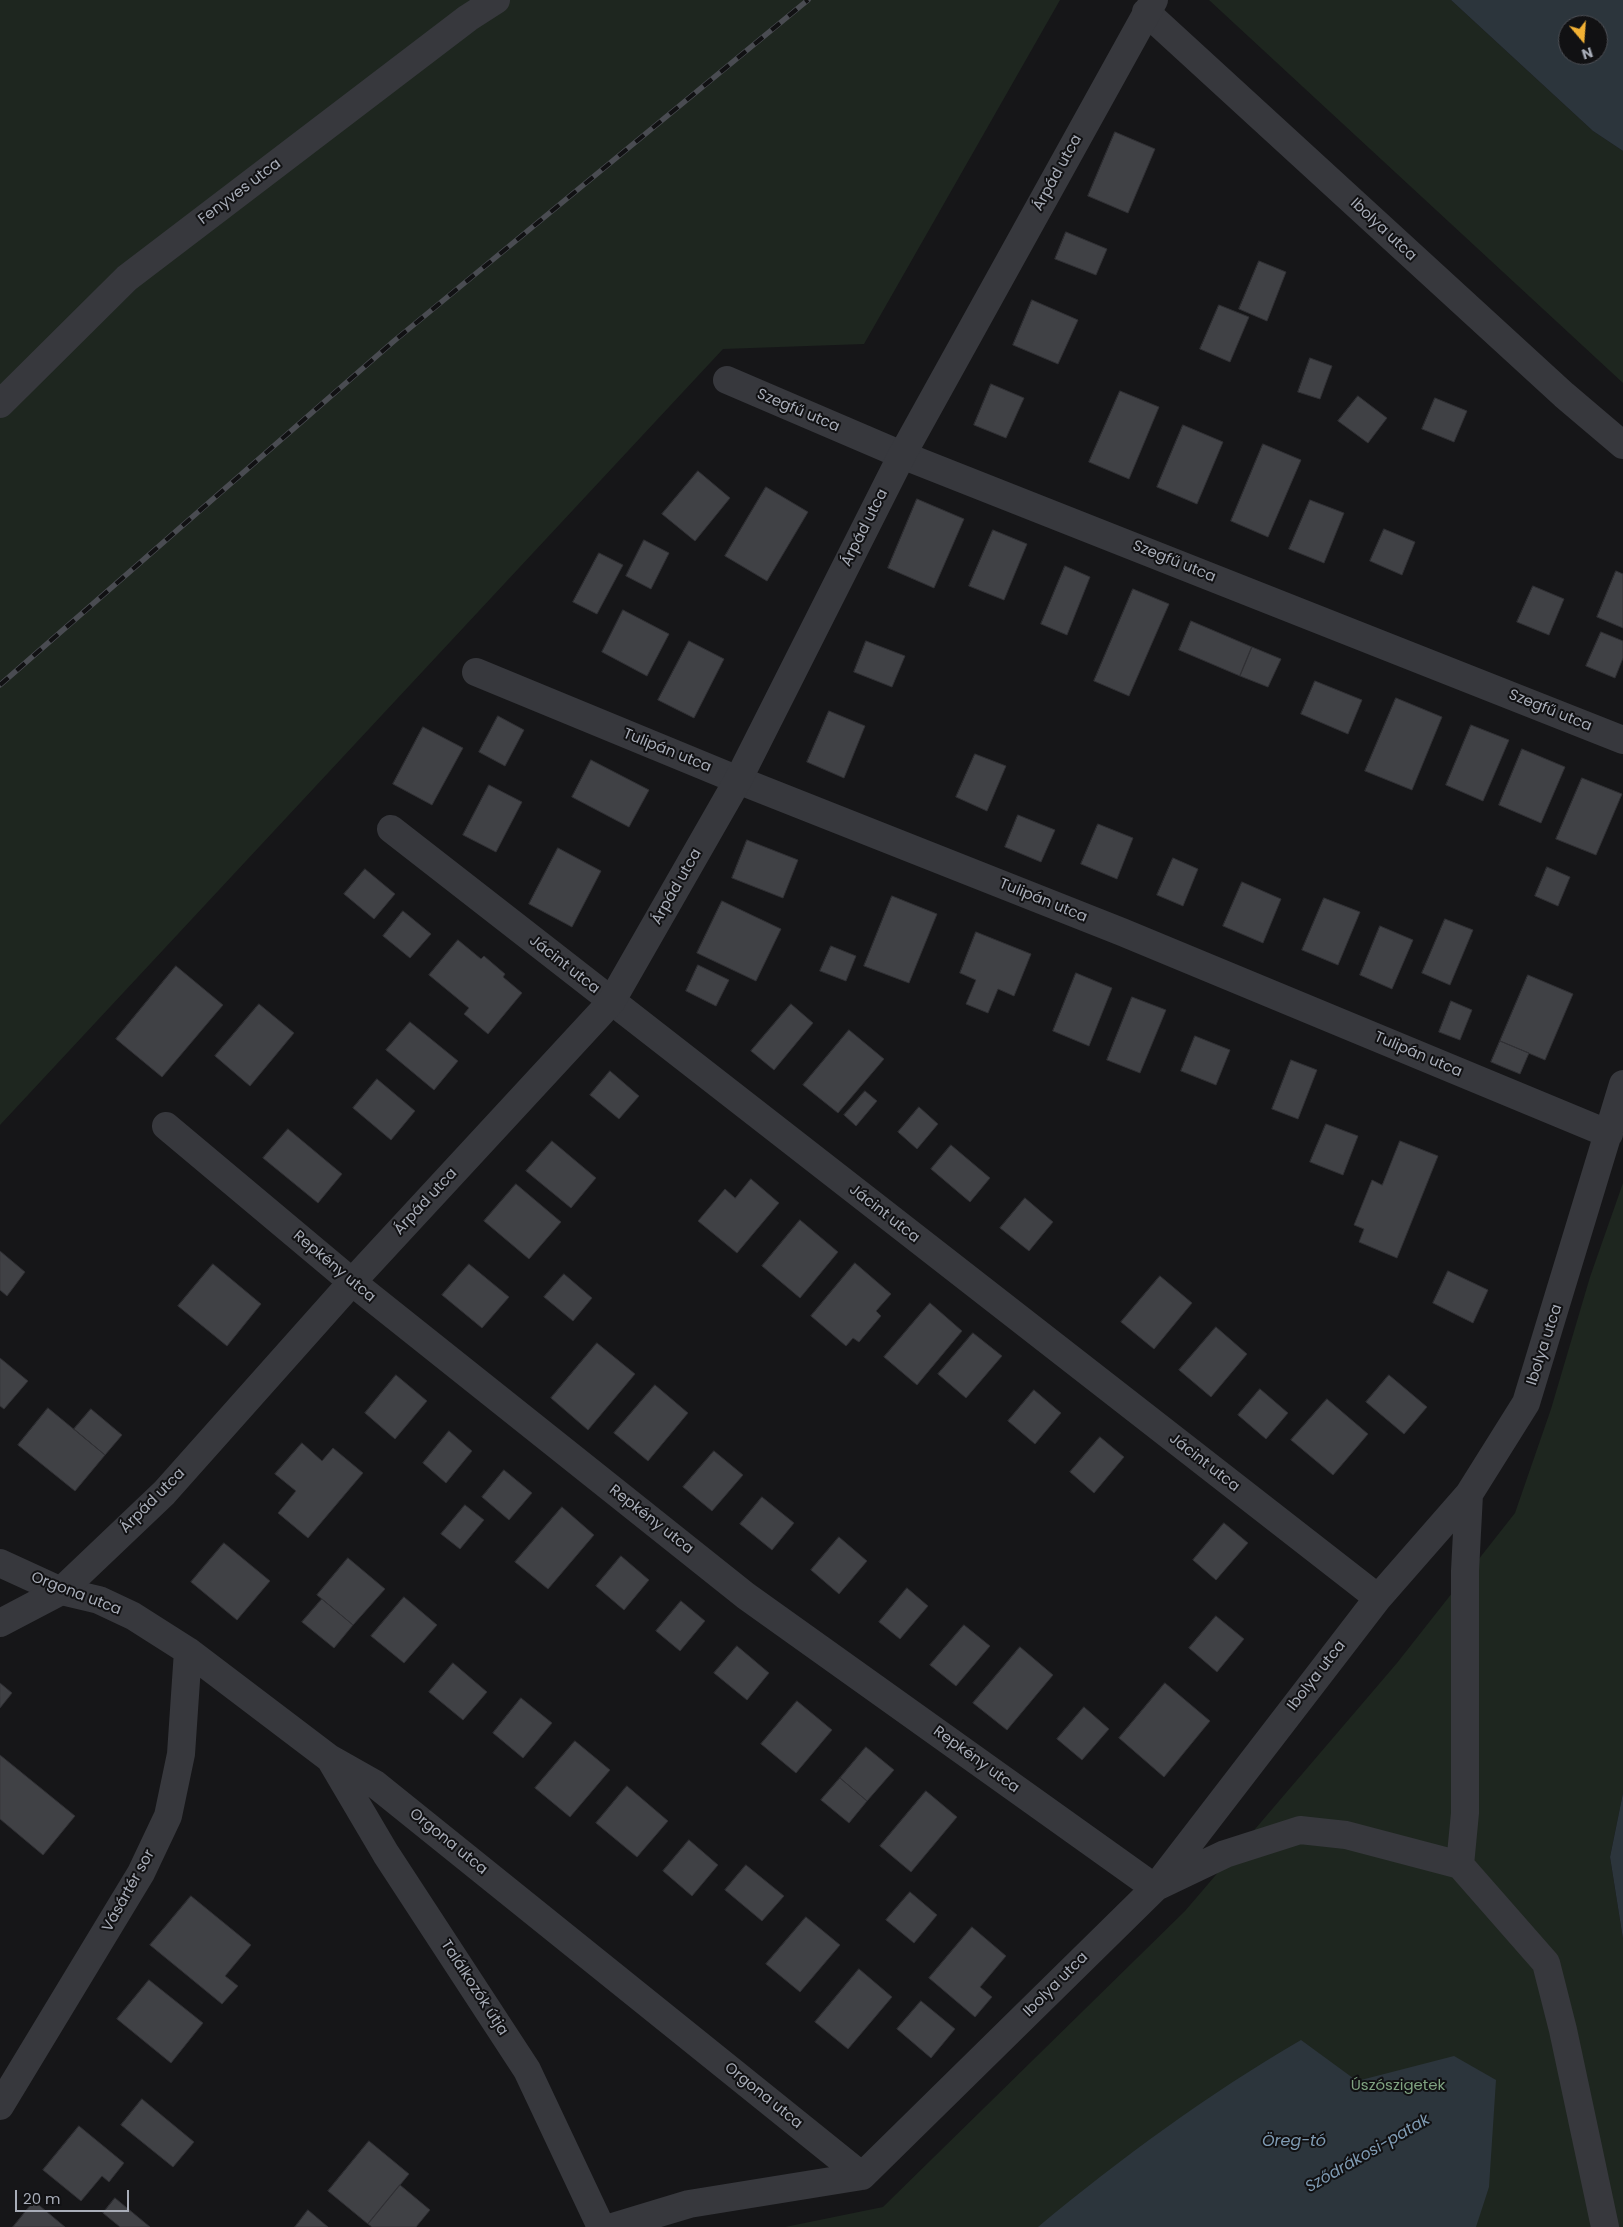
<!DOCTYPE html>
<meta charset="utf-8">
<style>
body{margin:0}
#map{position:relative;width:1623px;height:2227px;overflow:hidden;background:#161618;font-family:Poppins,sans-serif}
canvas{display:block}
.north{position:absolute;left:1558px;top:15px;width:50px;height:50px;box-sizing:border-box;background:#111113;border:1px solid #4d4f55;border-radius:50%;rotate:162deg;font-size:14px;font-weight:700;line-height:20px;text-align:center;color:#a8adb8}
.north::after{content:'';display:block;margin:auto;width:18px;height:22px;background:#f2b134;clip-path:polygon(50% 0,100% 100%,50% 72%,0 100%)}
.scale{position:absolute;left:15px;top:2190px;width:114px;height:22px;box-sizing:border-box;border:2px solid #a8adb8;border-top:0;padding-left:6px;font-size:15px;line-height:18px;white-space:nowrap;color:#a8adb8;-webkit-text-stroke:4px #111113;paint-order:stroke}
</style>
<div id="map">
<canvas width="1623" height="2227"></canvas>
<div class="north">N</div>
<div class="scale">20 m</div>
</div>
<script>
const c = document.querySelector('canvas').getContext('2d');
c.lineJoin = 'round';
function fillPath(path, color) {
  c.fillStyle = color;
  c.fill(path, 'evenodd');
}
function stroke(path, color, width, dash) {
  c.strokeStyle = color;
  c.lineWidth = width;
  c.lineCap = dash ? 'butt' : 'round';
  c.setLineDash(dash || []);
  c.stroke(path);
}
function drawText(font, color, halo, rows, align = 'center') {
  c.font = font + ' Poppins,sans-serif';
  c.lineWidth = 4;
  c.setLineDash([]);
  c.textBaseline = 'middle';
  c.strokeStyle = halo;
  c.fillStyle = color;
  for (const [text, x, y, turn = 0] of rows) {
    c.save();
    c.translate(x, y);
    c.rotate((+turn || 0) * Math.PI / 180);
    c.textAlign = isNaN(turn) ? turn : align;
    if (halo) c.strokeText(text, 0, 0);
    c.fillText(text, 0, 0);
    c.restore();
  }
}
const green = new Path2D(`
 M0,0H1060L864,344L723,349L0,1125Z
 M1209,0H1451L1593,131L1623,151V383Z
 M1623,1183V1793L1610,1857L1623,1939V2227H785L883,2207L1185,1911L1397,1663L1515,1513L1551,1409L1590,1277Z`);
const water = new Path2D(`
 M1451,0H1623V151L1593,131ZM1568,25H1598V55H1568Z
 M1623,1793V1939L1610,1857Z
 M1301,2040L1357,2081L1454,2056L1496,2080L1489,2187L1476,2227H1038C1121,2158 1208,2094 1301,2040Z`);
const building = new Path2D(`
 M1115,132L1155,149L1128,213L1088,196Z
 M1066,232L1107,249L1096,275L1055,259Z
 M1259,261L1286,272L1267,321L1239,309Z
 M1032,300L1078,320L1058,364L1013,345Z
 M1219,305L1249,317L1230,362L1200,349Z
 M1310,358L1332,366L1320,399L1298,392Z
 M991,384L1024,398L1006,438L974,425Z
 M1120,391L1159,407L1129,479L1089,462Z
 M1358,396L1387,418L1368,443L1338,421Z
 M1435,398L1467,411L1454,442L1422,429Z
 M1183,425L1223,442L1197,504L1157,487Z
 M1263,444L1301,460L1268,537L1231,521Z
 M698,471L730,498L695,541L662,514Z
 M766,487L808,512L767,581L725,556Z
 M917,499L964,519L934,588L888,568Z
 M1310,500L1344,513L1324,563L1289,549Z
 M1384,529L1415,542L1402,575L1370,561Z
 M993,530L1027,544L1004,600L969,586Z
 M644,540L669,553L651,589L626,576Z
 M599,553L623,565L597,614L573,602Z
 M1065,566L1090,577L1067,635L1041,624Z
 M1616,571L1623,574V628L1597,617Z
 M1533,586L1564,599L1549,635L1517,622Z
 M1133,589L1169,604L1129,696L1094,681Z
 M623,610L669,634L647,676L602,652Z
 M1191,621L1252,647L1240,676L1179,650Z
 M1601,632L1623,641V658L1615,678L1586,666Z
 M689,641L724,659L694,718L658,700Z
 M866,641L905,656L892,687L854,672Z
 M1252,647L1281,659L1268,687L1240,676Z
 M1315,681L1362,700L1348,734L1301,714Z
 M1396,698L1442,717L1412,790L1365,771Z
 M829,711L865,726L844,778L807,762Z
 M498,716L524,730L505,766L479,752Z
 M1471,725L1509,740L1483,801L1446,785Z
 M423,727L463,748L432,805L393,784Z
 M1522,749L1565,767L1541,823L1499,805Z
 M975,754L1006,766L987,811L956,797Z
 M591,760L649,790L629,827L572,797Z
 M1582,778L1622,794L1596,855L1556,839Z
 M489,785L522,802L496,852L463,835Z
 M1018,815L1055,830L1041,862L1005,847Z
 M1098,824L1133,838L1117,879L1081,864Z
 M747,840L798,860L783,898L732,878Z
 M558,848L601,871L572,927L529,904Z
 M1173,858L1198,869L1183,906L1157,895Z
 M1547,867L1570,877L1558,906L1535,896Z
 M365,869L395,894L374,919L344,894Z
 M1242,882L1281,899L1263,943L1223,926Z
 M892,896L937,914L909,983L864,966Z
 M1324,898L1360,912L1338,965L1302,950Z
 M722,901L781,929L756,981L697,953Z
 M403,911L431,934L410,958L383,936Z
 M1445,919L1473,930L1450,985L1422,973Z
 M1380,926L1413,940L1392,989L1360,975Z
 M976,932L1031,954L1014,996L998,989L988,1013L966,1004L976,980L960,973Z
 M458,940L481,959L484,956L505,974L503,977L522,993L488,1034L464,1014L469,1008L429,975Z
 M831,946L856,956L846,981L820,971Z
 M698,965L729,980L716,1006L686,991Z
 M176,966L223,1005L162,1077L116,1039Z
 M1076,973L1112,988L1089,1046L1053,1031Z
 M1528,975L1573,994L1545,1060L1500,1041Z
 M1132,997L1166,1010L1140,1073L1107,1060Z
 M1451,1001L1472,1010L1460,1040L1439,1032Z
 M259,1004L294,1033L250,1086L215,1056Z
 M791,1004L813,1023L774,1070L751,1051Z
 M410,1022L458,1061L434,1090L386,1050Z
 M849,1030L884,1059L838,1113L803,1085Z
 M1195,1036L1230,1050L1216,1085L1181,1071Z
 M1500,1041L1529,1053L1520,1074L1491,1062Z
 M1291,1060L1317,1070L1298,1119L1272,1109Z
 M610,1071L639,1096L619,1119L590,1095Z
 M377,1079L415,1111L391,1140L353,1108Z
 M865,1091L877,1101L856,1126L844,1115Z
 M919,1107L938,1124L917,1149L898,1132Z
 M1326,1124L1358,1136L1343,1175L1310,1162Z
 M288,1129L342,1174L318,1203L263,1158Z
 M552,1141L596,1178L571,1208L526,1171Z
 M1400,1141L1438,1156L1397,1258L1359,1242L1364,1229L1354,1225L1372,1180L1382,1185Z
 M951,1145L990,1178L970,1202L931,1169Z
 M751,1179L779,1203L737,1253L698,1221L725,1189L735,1198Z
 M516,1184L561,1222L529,1259L484,1221Z
 M1025,1198L1053,1222L1029,1251L1000,1228Z
 M800,1220L838,1252L800,1298L762,1266Z
 M0,1251L25,1272L7,1296L0,1290Z
 M855,1263L891,1294L876,1311L881,1316L859,1342L853,1338L846,1346L811,1316Z
 M213,1264L261,1304L227,1346L178,1306Z
 M469,1264L509,1297L482,1328L442,1295Z
 M1448,1271L1488,1290L1473,1323L1433,1303Z
 M564,1274L592,1298L573,1321L544,1297Z
 M1160,1276L1192,1303L1154,1349L1121,1322Z
 M930,1303L962,1331L917,1385L884,1357Z
 M1216,1327L1247,1354L1211,1397L1179,1370Z
 M973,1333L1002,1356L966,1398L938,1374Z
 M597,1343L635,1374L588,1430L551,1398Z
 M0,1358L28,1381L4,1409L0,1406Z
 M396,1375L427,1401L395,1439L365,1413Z
 M1389,1375L1427,1407L1404,1434L1366,1402Z
 M655,1385L688,1413L648,1461L614,1433Z
 M1260,1389L1288,1413L1266,1439L1238,1415Z
 M1034,1390L1061,1413L1035,1444L1008,1421Z
 M1327,1399L1368,1434L1333,1475L1291,1440Z
 M48,1408L105,1455L75,1491L18,1445Z
 M91,1409L122,1435L105,1455L74,1429Z
 M449,1431L472,1451L446,1483L423,1463Z
 M1100,1437L1124,1457L1094,1493L1070,1472Z
 M302,1443L322,1461L333,1448L363,1473L308,1538L278,1513L296,1491L275,1474Z
 M714,1451L743,1475L712,1511L683,1487Z
 M504,1470L532,1493L509,1520L482,1497Z
 M762,1497L794,1523L772,1550L740,1524Z
 M465,1505L484,1520L460,1549L441,1534Z
 M562,1507L594,1535L548,1589L515,1562Z
 M1224,1523L1248,1543L1216,1580L1193,1560Z
 M839,1537L867,1561L839,1594L811,1570Z
 M224,1543L270,1581L237,1620L191,1582Z
 M621,1556L649,1580L624,1610L596,1586Z
 M348,1558L385,1589L353,1625L317,1595Z
 M907,1588L928,1606L900,1639L879,1622Z
 M404,1597L437,1625L404,1663L371,1636Z
 M322,1599L353,1625L334,1648L302,1622Z
 M681,1601L705,1621L680,1651L656,1631Z
 M1216,1616L1244,1639L1217,1672L1189,1648Z
 M964,1625L990,1646L956,1686L930,1665Z
 M737,1646L769,1673L747,1700L714,1673Z
 M1020,1647L1053,1675L1007,1730L973,1703Z
 M453,1663L487,1692L463,1720L429,1692Z
 M0,1683L12,1693L0,1708Z
 M1165,1683L1210,1721L1164,1777L1119,1738Z
 M521,1698L552,1723L523,1758L493,1733Z
 M797,1701L832,1730L796,1773L761,1744Z
 M1084,1707L1109,1729L1082,1760L1057,1739Z
 M575,1741L610,1770L570,1817L535,1788Z
 M866,1747L894,1770L867,1801L840,1778Z
 M0,1755L75,1816L43,1855L0,1819Z
 M840,1778L867,1801L849,1823L821,1800Z
 M627,1786L668,1821L637,1857L596,1823Z
 M926,1791L957,1817L911,1872L880,1846Z
 M689,1840L718,1865L692,1896L663,1871Z
 M746,1865L784,1896L762,1921L725,1890Z
 M910,1892L937,1915L914,1943L886,1920Z
 M191,1896L251,1945L225,1976L238,1986L222,2004L150,1945Z
 M806,1917L840,1945L800,1992L766,1964Z
 M972,1927L1006,1956L980,1987L992,1997L975,2017L929,1978Z
 M859,1969L892,1997L848,2049L815,2022Z
 M149,1980L203,2023L171,2063L117,2019Z
 M921,2001L955,2029L931,2058L897,2029Z
 M142,2099L194,2142L173,2167L121,2125Z
 M79,2126L124,2163L109,2182L102,2176L81,2201L43,2170Z
 M369,2141L409,2174L368,2224L328,2191Z
 M400,2185L430,2210L416,2227H372L368,2224Z
 M115,2198L150,2227H120L103,2213Z
 M34,2201L65,2227H13Z
 M308,2210L328,2227H295Z`);
const minor = new Path2D(`
 M1146,12L1564,395L1623,445
 M727,380L902,455L1623,740
 M0,404L127,278L468,18L496,0
 M476,672L738,780L1122,932L1609,1134
 M391,829L1378,1598
 M166,1126L352,1282L746,1596L1155,1888
 M1469,1494L1465,1571V1813L1460,1865L1546,1963L1563,2030L1605,2227
 M0,1563L61,1591L99,1600L133,1616L188,1651L329,1758L375,1784L862,2176
 M330,1759L386,1854L527,2070L601,2227
 M1158,1886L1225,1854L1300,1830L1346,1835L1460,1865
 M0,2106L141,1873L168,1816L181,1754L188,1651
 M862,2176L1155,1888L1378,1598L1469,1494L1526,1403L1623,1084
 M613,2227L689,2204L862,2176`);
const tertiary = new Path2D(`
 M0,1623L61,1591L164,1493L352,1282L611,1002L738,780L902,455L1154,0`);
const rail = new Path2D(`
 M0,685L394,341L808,0`);
const streetNames = [
 ["Árpád utca",1058,173,-61],
 ["Fenyves utca",240,192,-37],
 ["Ibolya utca",1383,230,43],
 ["Szegfű utca",798,411,23],
 ["Árpád utca",865,528,-63],
 ["Szegfű utca",1174,562,22],
 ["Szegfű utca",1550,711,22],
 ["Tulipán utca",667,751,22],
 ["Árpád utca",677,887,-60],
 ["Tulipán utca",1043,901,22],
 ["Jácint utca",564,965,38],
 ["Tulipán utca",1418,1055,23],
 ["Árpád utca",426,1202,-47],
 ["Jácint utca",884,1214,38],
 ["Repkény utca",334,1267,40],
 ["Ibolya utca",1545,1345,-72],
 ["Jácint utca",1204,1463,38],
 ["Árpád utca",153,1501,-45],
 ["Repkény utca",651,1520,38],
 ["Orgona utca",76,1594,21],
 ["Ibolya utca",1317,1676,-52],
 ["Repkény utca",976,1760,36],
 ["Orgona utca",448,1842,39],
 ["Vásártér sor",129,1891,-61],
 ["Ibolya utca",1056,1985,-45],
 ["Találkozók útja",474,1988,57],
 ["Orgona utca",763,2096,39]
];
const parkNames = [
 ["Úszószigetek",1398,2086]
];
const waterNames = [
 ["Öreg-tó",1294,2142],
 ["Sződrákosi-patak",1368,2154,-30]
];
fillPath(green, '#1e261f');
fillPath(water, '#2c353c');
fillPath(building, '#404145');
stroke(building, '#303034', 1);
stroke(minor, '#37383d', 28);
stroke(tertiary, '#37383d', 28);
stroke(rail, '#4a4c52', 5.5);
stroke(rail, '#111113', 4, [11]);
drawText('15px', '#a8adb8', '#111113', streetNames);
drawText('15px', '#7fa381', '#111113', parkNames);
drawText('italic 16px', '#7f9bb3', '#111113', waterNames);
</script>
